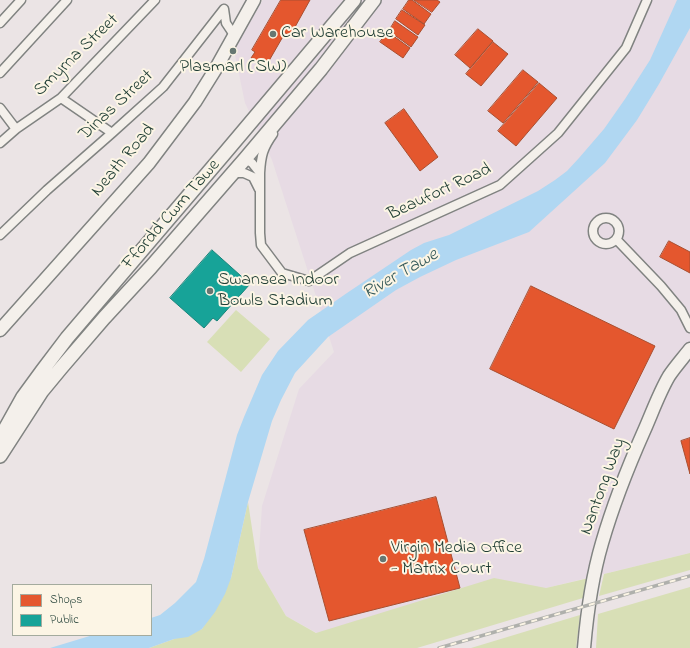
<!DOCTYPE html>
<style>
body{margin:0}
#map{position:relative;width:690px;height:648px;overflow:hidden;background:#ebe4e5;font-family:"Indie Flower",sans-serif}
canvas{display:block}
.legend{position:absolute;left:12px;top:584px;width:140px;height:52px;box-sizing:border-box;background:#fcf5e5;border:1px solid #a4ab9e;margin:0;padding:5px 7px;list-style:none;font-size:12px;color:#1f3d34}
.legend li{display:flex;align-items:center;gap:8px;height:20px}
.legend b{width:20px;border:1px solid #a4ab9e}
</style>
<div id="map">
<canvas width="690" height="648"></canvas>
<ul class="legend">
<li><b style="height:11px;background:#e4572e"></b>Shops</li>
<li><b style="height:11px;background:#17a398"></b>Public</li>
</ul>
</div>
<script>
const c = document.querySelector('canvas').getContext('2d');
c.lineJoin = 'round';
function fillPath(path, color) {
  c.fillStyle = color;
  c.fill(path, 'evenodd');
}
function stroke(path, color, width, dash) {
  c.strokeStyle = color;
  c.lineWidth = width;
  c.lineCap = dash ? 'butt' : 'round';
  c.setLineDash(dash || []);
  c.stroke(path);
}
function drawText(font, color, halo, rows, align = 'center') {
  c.font = font + ' "Indie Flower",sans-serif';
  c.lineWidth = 4;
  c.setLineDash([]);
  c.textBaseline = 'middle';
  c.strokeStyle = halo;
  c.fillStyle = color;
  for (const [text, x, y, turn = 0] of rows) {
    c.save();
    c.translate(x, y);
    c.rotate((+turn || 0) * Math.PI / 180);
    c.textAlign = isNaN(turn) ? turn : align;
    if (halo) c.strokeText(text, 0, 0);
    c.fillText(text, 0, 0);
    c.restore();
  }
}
const built = new Path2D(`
 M263,0H690V553L546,588L317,633L286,616L258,568L262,506L299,389L334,352L272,160L245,103L234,50Z`);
const green = new Path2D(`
 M236,310L270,339L241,372L207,342Z
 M248,502L258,568L286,616L316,633L494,578L546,588L589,578L583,598L417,648H149L202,629L231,578Z
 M690,553V570L599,596L604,574Z
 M690,587V648H596L598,614Z
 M580,615L576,648H471Z`);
const water = new Path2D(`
 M677,0H690V28L659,84L637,120L605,163L529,232L456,260L420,277L396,290L328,337L295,373L281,400L272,421L248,502L231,578L225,594L215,612L202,629L188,637L174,639L149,648H50L93,635H151V618L160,615L175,603L196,582L204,559L237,435L244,417L262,375L278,351L308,320L347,293L411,250L424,243L449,235L538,191L555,180L567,171L579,158L604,129L625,99L650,60Z`);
const shops = new Path2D(`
 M281,0H310L290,36L285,33L266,66L251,58L255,52L252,50Z
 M409,0H412L431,14L424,24L403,9Z
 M414,0H437L440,2L432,12Z
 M402,10L425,25L418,35L396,19Z
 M395,21L418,37L411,47L389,31Z
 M478,29L493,41L470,68L455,55Z
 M388,32L410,48L403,58L380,42Z
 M493,42L508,54L481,86L466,74Z
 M523,70L538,82L503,123L488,111Z
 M539,83L557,98L516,146L498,131Z
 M404,109L438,157L420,171L385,123Z
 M669,241L690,252V273L660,257Z
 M531,286L655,346L614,429L490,369Z
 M690,438V474L681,441Z
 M436,497L460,588L329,621L304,530Z`);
const public = new Path2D(`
 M212,250L250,284L217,321L213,318L204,328L170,298Z`);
const street = new Path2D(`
 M0,23L21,0
 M0,73L67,0
 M61,98L112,133
 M0,108L16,129
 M0,143L16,129L61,98L155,0
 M245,159L252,163L260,173V233L261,245L282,273L309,281L350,253L500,185L558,133L626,48L647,0
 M233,173H244L253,177L259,189
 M260,173C261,155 263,148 273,134
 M593 231a13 13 0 1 1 26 0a13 13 0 1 1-26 0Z
 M0,235L47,190L112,133L163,87L224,9L226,23L234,35
 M616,239L661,286L681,310L690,328`);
const secondary = new Path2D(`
 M0,330L149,163L195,102L215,70L254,0
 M584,648C587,613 592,577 602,543C613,505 628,467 644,431C652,413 659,393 669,376C675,367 683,358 690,349`);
const primary = new Path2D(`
 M0,438L23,397L42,371L67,338L224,154L354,0
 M0,456L42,391L61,368L104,318L151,267L245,159L321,69L374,0`);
const rail = new Path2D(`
 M439,648L690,576`);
const markers = [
 [273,34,4,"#667772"],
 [233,51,4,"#667772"],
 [210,291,4,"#667772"],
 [383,559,4,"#667772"]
];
const poiNames = [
 ["Car Warehouse",281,34],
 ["Plasmarl (SW)",233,68,"center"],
 ["Swansea Indoor",218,281],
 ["Bowls Stadium",218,302],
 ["Virgin Media Office",391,549],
 ["- Matrix Court",391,570]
];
const streetNames = [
 ["Smyrna Street",77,56,-44],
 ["Dinas Street",117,106,-43],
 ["Neath Road",124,161,-50],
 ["Beaufort Road",440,193,-25],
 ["Ffordd Cwm Tawe",172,215,-49],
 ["Nantong Way",604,487,-70]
];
const waterNames = [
 ["River Tawe",401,275,-30]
];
fillPath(built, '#e7dbe4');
fillPath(green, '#d8dfb6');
fillPath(water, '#b0d7f2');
fillPath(shops, '#e4572e');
stroke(shops, '#a94f30', 1);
fillPath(public, '#17a398');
stroke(public, '#19847a', 1);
stroke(street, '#808381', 11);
stroke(secondary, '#808381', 15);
stroke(primary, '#808381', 16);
stroke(street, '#f4f0eb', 8);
stroke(secondary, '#f4f0eb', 12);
stroke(primary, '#f4f0eb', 13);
stroke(rail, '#afb0ac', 3.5);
stroke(rail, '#fcf5e5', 2, [6]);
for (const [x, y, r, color] of markers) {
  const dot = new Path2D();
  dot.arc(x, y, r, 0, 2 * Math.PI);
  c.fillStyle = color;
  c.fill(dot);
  stroke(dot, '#fcf5e5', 1.5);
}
drawText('18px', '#1f3d34', '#fcf5e5', poiNames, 'left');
drawText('18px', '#1f3d34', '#fcf5e5', streetNames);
drawText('italic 19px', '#375b5b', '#fcf5e5', waterNames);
</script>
